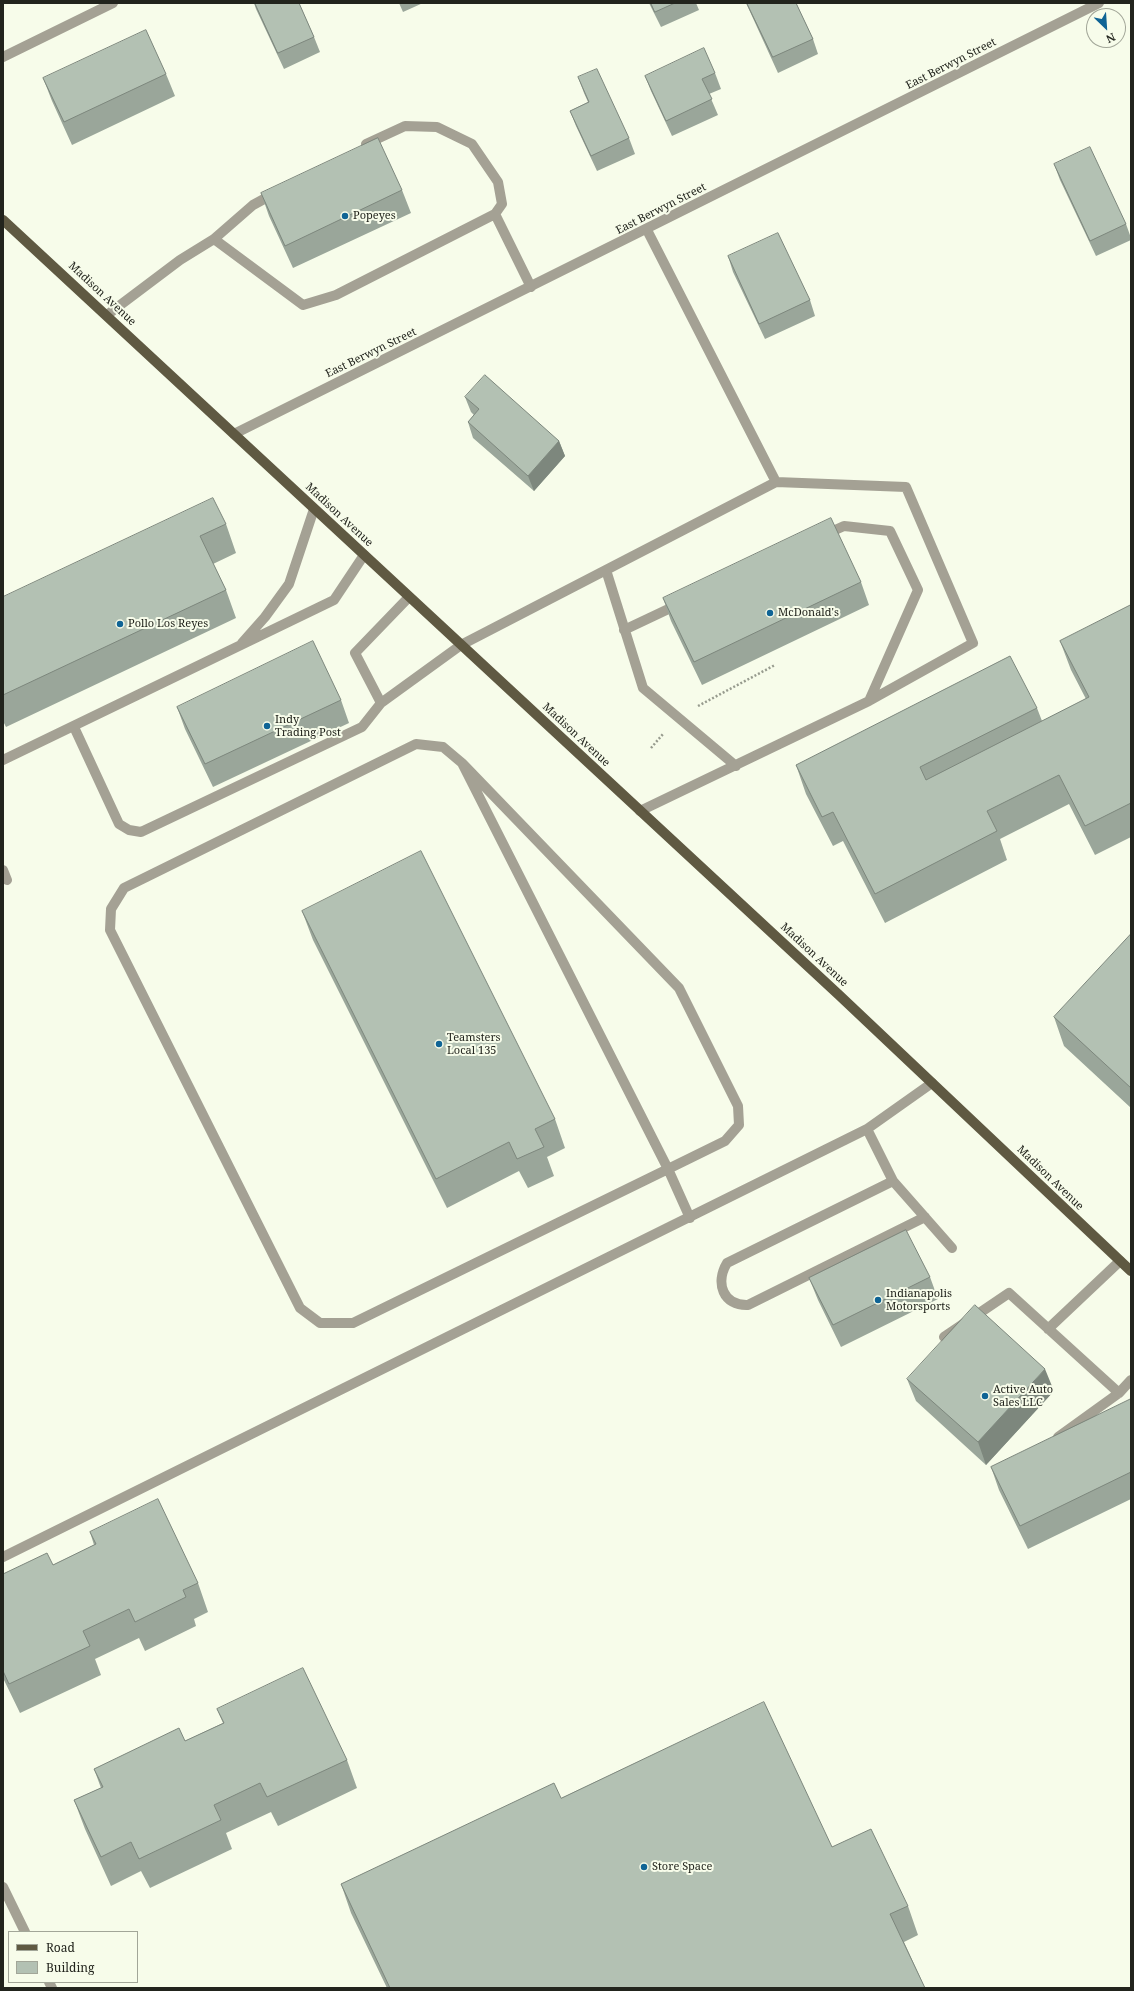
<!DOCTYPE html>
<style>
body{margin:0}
#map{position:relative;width:1134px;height:1991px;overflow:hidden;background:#f7fcea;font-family:"Noto Serif",serif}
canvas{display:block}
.frame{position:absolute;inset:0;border:4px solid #22241d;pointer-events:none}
.legend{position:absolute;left:8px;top:1931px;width:130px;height:52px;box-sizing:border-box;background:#f7fcea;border:1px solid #a2a698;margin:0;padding:5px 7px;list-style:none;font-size:12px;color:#22241d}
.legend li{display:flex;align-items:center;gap:8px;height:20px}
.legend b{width:20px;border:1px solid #a2a698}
.north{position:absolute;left:1086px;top:8px;width:40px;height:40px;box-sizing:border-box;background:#f7fcea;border:1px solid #a2a698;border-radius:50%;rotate:155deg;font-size:11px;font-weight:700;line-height:16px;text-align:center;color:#22241d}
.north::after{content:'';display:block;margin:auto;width:14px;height:18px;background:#0f6495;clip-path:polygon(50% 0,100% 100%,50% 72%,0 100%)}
</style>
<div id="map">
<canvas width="1134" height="1991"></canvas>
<div class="frame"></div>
<ul class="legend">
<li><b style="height:5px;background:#5f5942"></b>Road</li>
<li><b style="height:11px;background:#b3c1b3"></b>Building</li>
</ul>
<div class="north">N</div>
</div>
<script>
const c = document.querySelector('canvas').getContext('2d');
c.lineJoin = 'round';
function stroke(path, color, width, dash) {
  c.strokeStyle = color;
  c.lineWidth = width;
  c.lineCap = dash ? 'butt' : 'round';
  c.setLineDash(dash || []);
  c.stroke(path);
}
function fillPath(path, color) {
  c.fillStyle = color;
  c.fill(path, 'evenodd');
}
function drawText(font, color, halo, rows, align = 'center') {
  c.font = font + ' "Noto Serif",serif';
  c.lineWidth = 4;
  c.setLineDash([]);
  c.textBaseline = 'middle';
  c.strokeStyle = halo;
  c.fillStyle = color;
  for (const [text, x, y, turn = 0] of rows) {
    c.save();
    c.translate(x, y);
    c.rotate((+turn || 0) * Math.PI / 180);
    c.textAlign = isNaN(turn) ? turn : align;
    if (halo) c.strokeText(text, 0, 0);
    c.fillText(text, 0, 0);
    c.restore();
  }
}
const path = new Path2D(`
 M698,706L775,665
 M651,748L663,734`);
const service = new Path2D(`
 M495,214L531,287
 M647,230L776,482
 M214,239L303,305L336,295L495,214L502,204L498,182L472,144L437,127L405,126L366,144
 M107,315L180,260L214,239L253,205L275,193
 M824,535L844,526L890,531L918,590L869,701
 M606,570L643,688L736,766
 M624,630L679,604
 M242,643L265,617L289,584L314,509
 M381,703L355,653L409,597
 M74,727L119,824L129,830L141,832L362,727L381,703L461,645L776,482L906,487L973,643L869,701L640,811
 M3,760L334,600L364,555
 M462,763L668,1169L353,1323H320L300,1308L110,930L111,909L124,888L416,744L443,747L462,763L679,988L738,1106L739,1125L725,1141L668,1169L690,1218
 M3,870L7,880
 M893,1181L867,1129L932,1083
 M925,1217L748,1305C723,1306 715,1283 727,1263L893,1181L952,1248
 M1048,1329L1120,1261
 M944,1337L1009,1293L1119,1393L1058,1437
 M1119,1393L1131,1380
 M3,1557L867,1129`);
const minor = new Path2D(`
 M3,57L113,3
 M234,434L1099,3
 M3,1887L25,1932
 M49,1982L52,1988`);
const primary = new Path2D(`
 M3,220L839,995L1131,1271`);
const wall = new Path2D(`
 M254,3H299L314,37L320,52L284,69L256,9Z
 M399,3H423L403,12Z
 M649,3H696L699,10L661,27Z
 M746,3H796L813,39L818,54L778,73Z
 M715,73L721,89L709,94L718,115L672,136L651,91L645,76Z
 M166,74L175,96L72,145L52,101L43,78Z
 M578,77L629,138L635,154L597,171L576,126L570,111L588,102L584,93Z
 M1054,164L1126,224L1131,238V240L1096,256L1060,180Z
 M402,190L411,213L293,268L269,216L261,193Z
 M728,256L810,300L815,316L765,339L733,272Z
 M465,397L559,441L565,456L534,491L473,438L468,422L474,415L471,412Z
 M226,524L236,553L213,564L226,590L236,618L6,727L3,721V597Z
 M861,582L869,605L702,685L671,621L663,598Z
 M1131,605V837L1095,855L1069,804L1000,839L1007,860L885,923L843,841L833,846L806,794L796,765L1037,708L1042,721L1086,699L1071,670L1060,641Z
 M341,700L349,723L213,787L185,729L177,707Z
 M302,911L555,1119L565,1148L547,1157L554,1176L528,1188L519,1171L447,1208L313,940Z
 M1131,934V1108L1064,1046L1054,1017Z
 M930,1277L938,1299L841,1347L818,1300L809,1278Z
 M907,1379L1054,1391L986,1465L916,1401Z
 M1131,1399V1499L1028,1549L999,1490L991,1467Z
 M90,1532L198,1583L208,1612L194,1619L196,1626L145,1651L139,1638L95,1659L101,1675L20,1713L3,1678V1574L53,1565L94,1545Z
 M217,1709L347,1760L357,1788L278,1826L271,1812L226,1833L232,1849L150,1888L141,1871L111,1886L85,1829L74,1800L101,1788L94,1769L185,1741L223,1723Z
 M561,1798L832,1847L908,1906L918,1935L904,1942L925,1988H387L351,1913L341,1884Z`);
const shadedWall = new Path2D(`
 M559,441L565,456L534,491L528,476Z
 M1045,1369L1054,1391L986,1465L978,1442Z`);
const building = new Path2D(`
 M255,3H299L314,37L278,53Z
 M651,3H675L655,12Z
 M747,3H796L813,39L773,57Z
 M146,30L166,74L64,122L43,78Z
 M704,48L715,73L702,79L712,99L666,121L645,76Z
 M597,69L629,138L591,156L570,111L589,102L578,77Z
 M378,138L402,190L285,246L261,193Z
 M1090,147L1126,224L1090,241L1054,164Z
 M778,233L810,300L759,324L728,256Z
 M485,375L559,441L528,476L468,422L479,409L465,397Z
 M213,498L226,524L200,536L226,590L3,695V597Z
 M831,518L861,582L694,662L663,598Z
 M1131,605V803L1085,826L1059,775L987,811L997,831L875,894L833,812L822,817L796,765L1010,656L1037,708L920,767L926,780L1089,697L1060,641Z
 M313,641L341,700L205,764L177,707Z
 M421,851L555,1119L535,1129L544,1147L517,1159L509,1142L436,1179L302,911Z
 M1131,934V1088L1054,1017Z
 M906,1230L930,1277L833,1325L809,1278Z
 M975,1305L1045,1369L978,1442L907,1379Z
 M1131,1399V1472L1020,1526L991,1467Z
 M158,1499L198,1583L183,1590L186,1597L135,1622L129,1609L83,1631L90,1646L9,1684L3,1671V1574L47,1553L53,1565L96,1544L90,1532Z
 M303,1668L347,1760L267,1797L260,1783L214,1805L221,1820L139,1859L131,1842L101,1857L74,1800L103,1787L94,1769L179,1728L185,1741L224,1723L217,1709Z
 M764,1702L832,1847L871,1829L908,1906L890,1914L925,1988H390L341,1884L554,1783L561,1798Z`);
const markers = [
 [345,216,4,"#0f6495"],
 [770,613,4,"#0f6495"],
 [120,624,4,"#0f6495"],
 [267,726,4,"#0f6495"],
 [439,1044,4,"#0f6495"],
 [878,1300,4,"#0f6495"],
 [985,1396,4,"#0f6495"],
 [644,1867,4,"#0f6495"]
];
const streetNames = [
 ["East Berwyn Street",951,64,-27],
 ["East Berwyn Street",661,209,-27],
 ["Madison Avenue",102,294,43],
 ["East Berwyn Street",371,353,-26],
 ["Madison Avenue",339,515,43],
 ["Madison Avenue",576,735,43],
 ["Madison Avenue",814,955,43],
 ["Madison Avenue",1050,1178,44]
];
const poiNames = [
 ["Popeyes",353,216],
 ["McDonald's",778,613],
 ["Pollo Los Reyes",128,624],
 ["Indy",275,720],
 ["Trading Post",275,733],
 ["Teamsters",447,1038],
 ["Local 135",447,1051],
 ["Indianapolis",886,1294],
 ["Motorsports",886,1307],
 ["Active Auto",993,1390],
 ["Sales LLC",993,1403],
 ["Store Space",652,1867]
];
stroke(path, '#979b8e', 2.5, [2, 2]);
stroke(service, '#a4a194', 10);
stroke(minor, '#a4a194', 10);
stroke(primary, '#5f5942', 10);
fillPath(wall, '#9aa69a');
fillPath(shadedWall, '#7d877d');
fillPath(building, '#b3c1b3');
stroke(building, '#7d877d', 1);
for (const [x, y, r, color] of markers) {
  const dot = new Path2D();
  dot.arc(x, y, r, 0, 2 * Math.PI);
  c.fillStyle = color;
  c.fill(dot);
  stroke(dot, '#f7fcea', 1.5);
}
drawText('11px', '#22241d', '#f7fcea', streetNames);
drawText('11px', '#22241d', '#f7fcea', poiNames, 'left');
</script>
